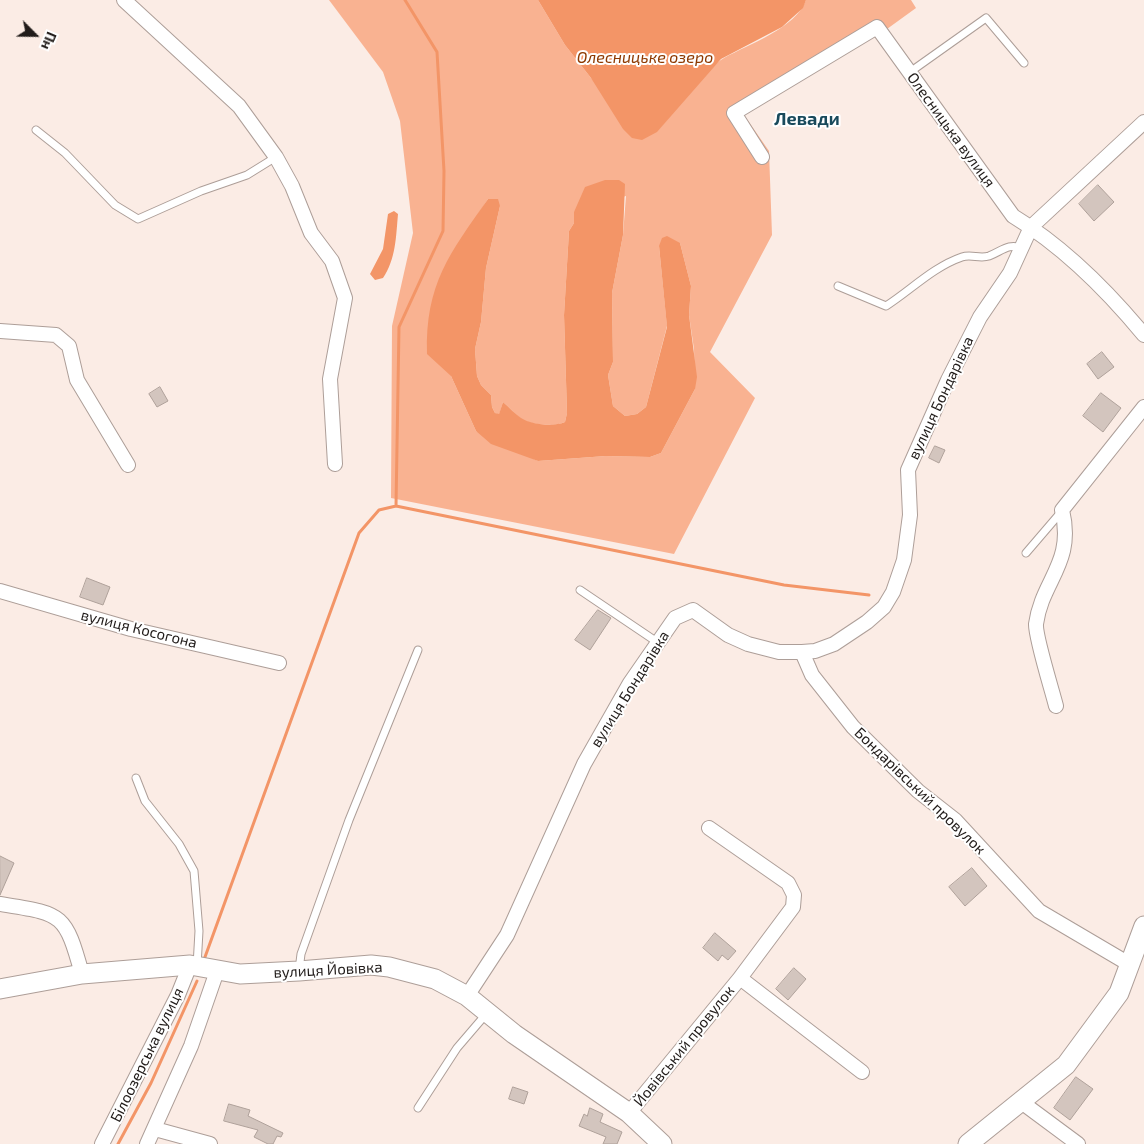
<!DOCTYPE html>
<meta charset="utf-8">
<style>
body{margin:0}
#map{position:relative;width:1144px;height:1144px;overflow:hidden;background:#fbece5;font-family:"Exo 2",sans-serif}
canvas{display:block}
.north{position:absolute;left:10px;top:10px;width:50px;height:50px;-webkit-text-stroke:4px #fff;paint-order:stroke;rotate:113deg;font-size:14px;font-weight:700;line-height:20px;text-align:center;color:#211c1a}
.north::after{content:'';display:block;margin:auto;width:18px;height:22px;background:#211c1a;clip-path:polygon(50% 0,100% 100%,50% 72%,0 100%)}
</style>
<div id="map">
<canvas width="1144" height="1144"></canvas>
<div class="north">Пн</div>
</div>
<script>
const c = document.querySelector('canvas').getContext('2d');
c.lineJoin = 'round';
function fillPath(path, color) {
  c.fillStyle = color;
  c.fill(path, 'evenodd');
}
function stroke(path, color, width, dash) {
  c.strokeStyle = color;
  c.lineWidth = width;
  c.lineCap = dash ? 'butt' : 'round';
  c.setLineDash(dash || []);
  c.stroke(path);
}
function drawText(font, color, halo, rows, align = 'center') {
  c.font = font + ' "Exo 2",sans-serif';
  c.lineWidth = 4;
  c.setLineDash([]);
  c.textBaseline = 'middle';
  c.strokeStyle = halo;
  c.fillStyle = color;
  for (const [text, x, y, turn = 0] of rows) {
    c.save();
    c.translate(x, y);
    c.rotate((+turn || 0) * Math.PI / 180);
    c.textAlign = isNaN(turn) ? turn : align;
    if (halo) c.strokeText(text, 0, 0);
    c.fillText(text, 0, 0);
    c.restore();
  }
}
const green = new Path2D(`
 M329,0H538L565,45L591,78L657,131C673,114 706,68 724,58C749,44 796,28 806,0H911L916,8L887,29L744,115L769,151L772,235L710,352L755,398L674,554L391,498L392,326L413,233L400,121L383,72ZM626,196L623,235L612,293L613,362L608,375L613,406L625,416L637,414L646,407L667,326L659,246L680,243L691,286L689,315L694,349L695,389L661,453L650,457L606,456L538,461L476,431L451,376L478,214L488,199L500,206L486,268L481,322L475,349L477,376L481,385L491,395L492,407L495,413L499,415L503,402C509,407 515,414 521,419C532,425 554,427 565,422L567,413L564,315L569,231L574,223V212Z`);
const water = new Path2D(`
 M538,0H806L803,8L782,27L721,59L657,132L642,140L632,138L623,129L591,78L565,45Z
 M605,180H619L625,184L623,235L612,293L613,362L608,375L613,406L625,416L637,414L646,407L667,327L659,246L662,238L667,236L680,243L691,286L689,315L697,377L695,389L661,453L650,457L606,456L538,461L491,444L476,431L451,376L427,354C425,284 450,253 488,199H498L500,206L486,268L481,322L475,349L477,376L481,385L491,395L492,407L495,413L499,414L503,402C509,407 515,414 521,418C532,425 554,427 565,422L567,413L564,315L569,231L574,223V212L585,187Z
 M394,211L398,214C396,236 396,259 383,278L375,280L370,274L383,249L388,214Z`);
const stream = new Path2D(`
 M396,506L399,327L443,231L444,171L437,52L405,0
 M205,957L359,533L379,510L396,506L784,585L869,595
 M118,1144L151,1083L197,981`);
const building = new Path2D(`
 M1098,185L1114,202L1094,221L1079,204Z
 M1102,352L1114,367L1098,379L1087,364Z
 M160,387L168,401L157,407L149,394Z
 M1101,393L1121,408L1103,432L1083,416Z
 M935,446L945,450L939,463L929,458Z
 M87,578L110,587L103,605L80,597Z
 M598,610L611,618L590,650L575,640Z
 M0,856L14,863L0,895Z
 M972,868L987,886L965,906L949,887Z
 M715,933L736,951L728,960L722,955L718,961L703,948Z
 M794,968L806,979L788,1000L776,989Z
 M1076,1077L1093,1089L1070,1120L1054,1108Z
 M513,1087L528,1092L524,1104L509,1099Z
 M229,1104L250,1110L248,1116L283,1133L281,1137L277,1136L273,1144H268L254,1137L258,1130L224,1121Z
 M590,1108L603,1114L600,1122L622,1132L617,1144H603L606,1137L579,1126L584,1114L587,1116Z`);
const lane = new Path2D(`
 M910,72L986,18L1024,63
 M36,130L65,153L115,205L138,219L201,191L247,175L276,157
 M838,286L886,306C911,290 933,267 962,257C971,254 980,259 989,256C1002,251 1008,243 1022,248
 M1026,553L1062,511
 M580,590L657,642
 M136,778L145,801L179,844L194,871L199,931L197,966
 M299,970L301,954L349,820L418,650
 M418,1108L457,1048L487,1013`);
const street = new Path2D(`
 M124,0L239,106L276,157L292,186L311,233L332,261L345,298L330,379L335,464
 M762,157L734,113L877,27L1013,216C1064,247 1106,289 1144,335
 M0,331L56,335L69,346L77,380L128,465
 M0,591L131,629L279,663
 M802,652L812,675L853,727L918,791L955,820L1039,911L1129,964
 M1056,706C1052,690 1035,636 1036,624C1042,580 1075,563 1062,510L1144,407
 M709,828L788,883L794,895L793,907L740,978L862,1072
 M0,904C62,914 65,912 82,974
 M467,996L507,935L584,764L630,683L675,618L693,610L728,635L748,644L779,652H802L815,651L834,644L867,622L884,607L893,592L904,560L910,515L908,470L948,380L980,317L1010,273L1031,227L1144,122
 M1020,1101L1078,1144
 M629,1113L740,978
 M155,1129L210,1144
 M102,1144L178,995L190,965
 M147,1144L191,1046L217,971`);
const secondary = new Path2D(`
 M0,989L82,974L190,965L240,974L299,971L371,965L389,967L435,979L467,996L514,1034L629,1113L662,1144
 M968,1144L1066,1065L1119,993L1144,926`);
const streetNames = [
 ["Олесницька вулиця",951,130,54],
 ["вулиця Бондарівка",941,398,-65],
 ["вулиця Косогона",139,629,14],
 ["вулиця Бондарівка",630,689,-58],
 ["Бондарівський провулок",920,791,44],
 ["вулиця Йовівка",328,970,-3],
 ["Йовівський провулок",684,1046,-51],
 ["Білоозерська вулиця",147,1055,-64]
];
const waterNames = [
 ["Олесницьке озеро",645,58]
];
const quarterNames = [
 ["Левади",807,119]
];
fillPath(green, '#f9b291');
fillPath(water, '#f39567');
stroke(stream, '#f39567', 3);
fillPath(building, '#d3c5be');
stroke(building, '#afa19a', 1);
stroke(lane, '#ad9e98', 9);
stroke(street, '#ad9e98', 16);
stroke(secondary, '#ad9e98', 21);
stroke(lane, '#fff', 7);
stroke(street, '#fff', 14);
stroke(secondary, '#fff', 19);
drawText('15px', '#211c1a', '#fff', streetNames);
drawText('italic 16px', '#8d3901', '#fff', waterNames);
drawText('bold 18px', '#194a5c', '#fff', quarterNames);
</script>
